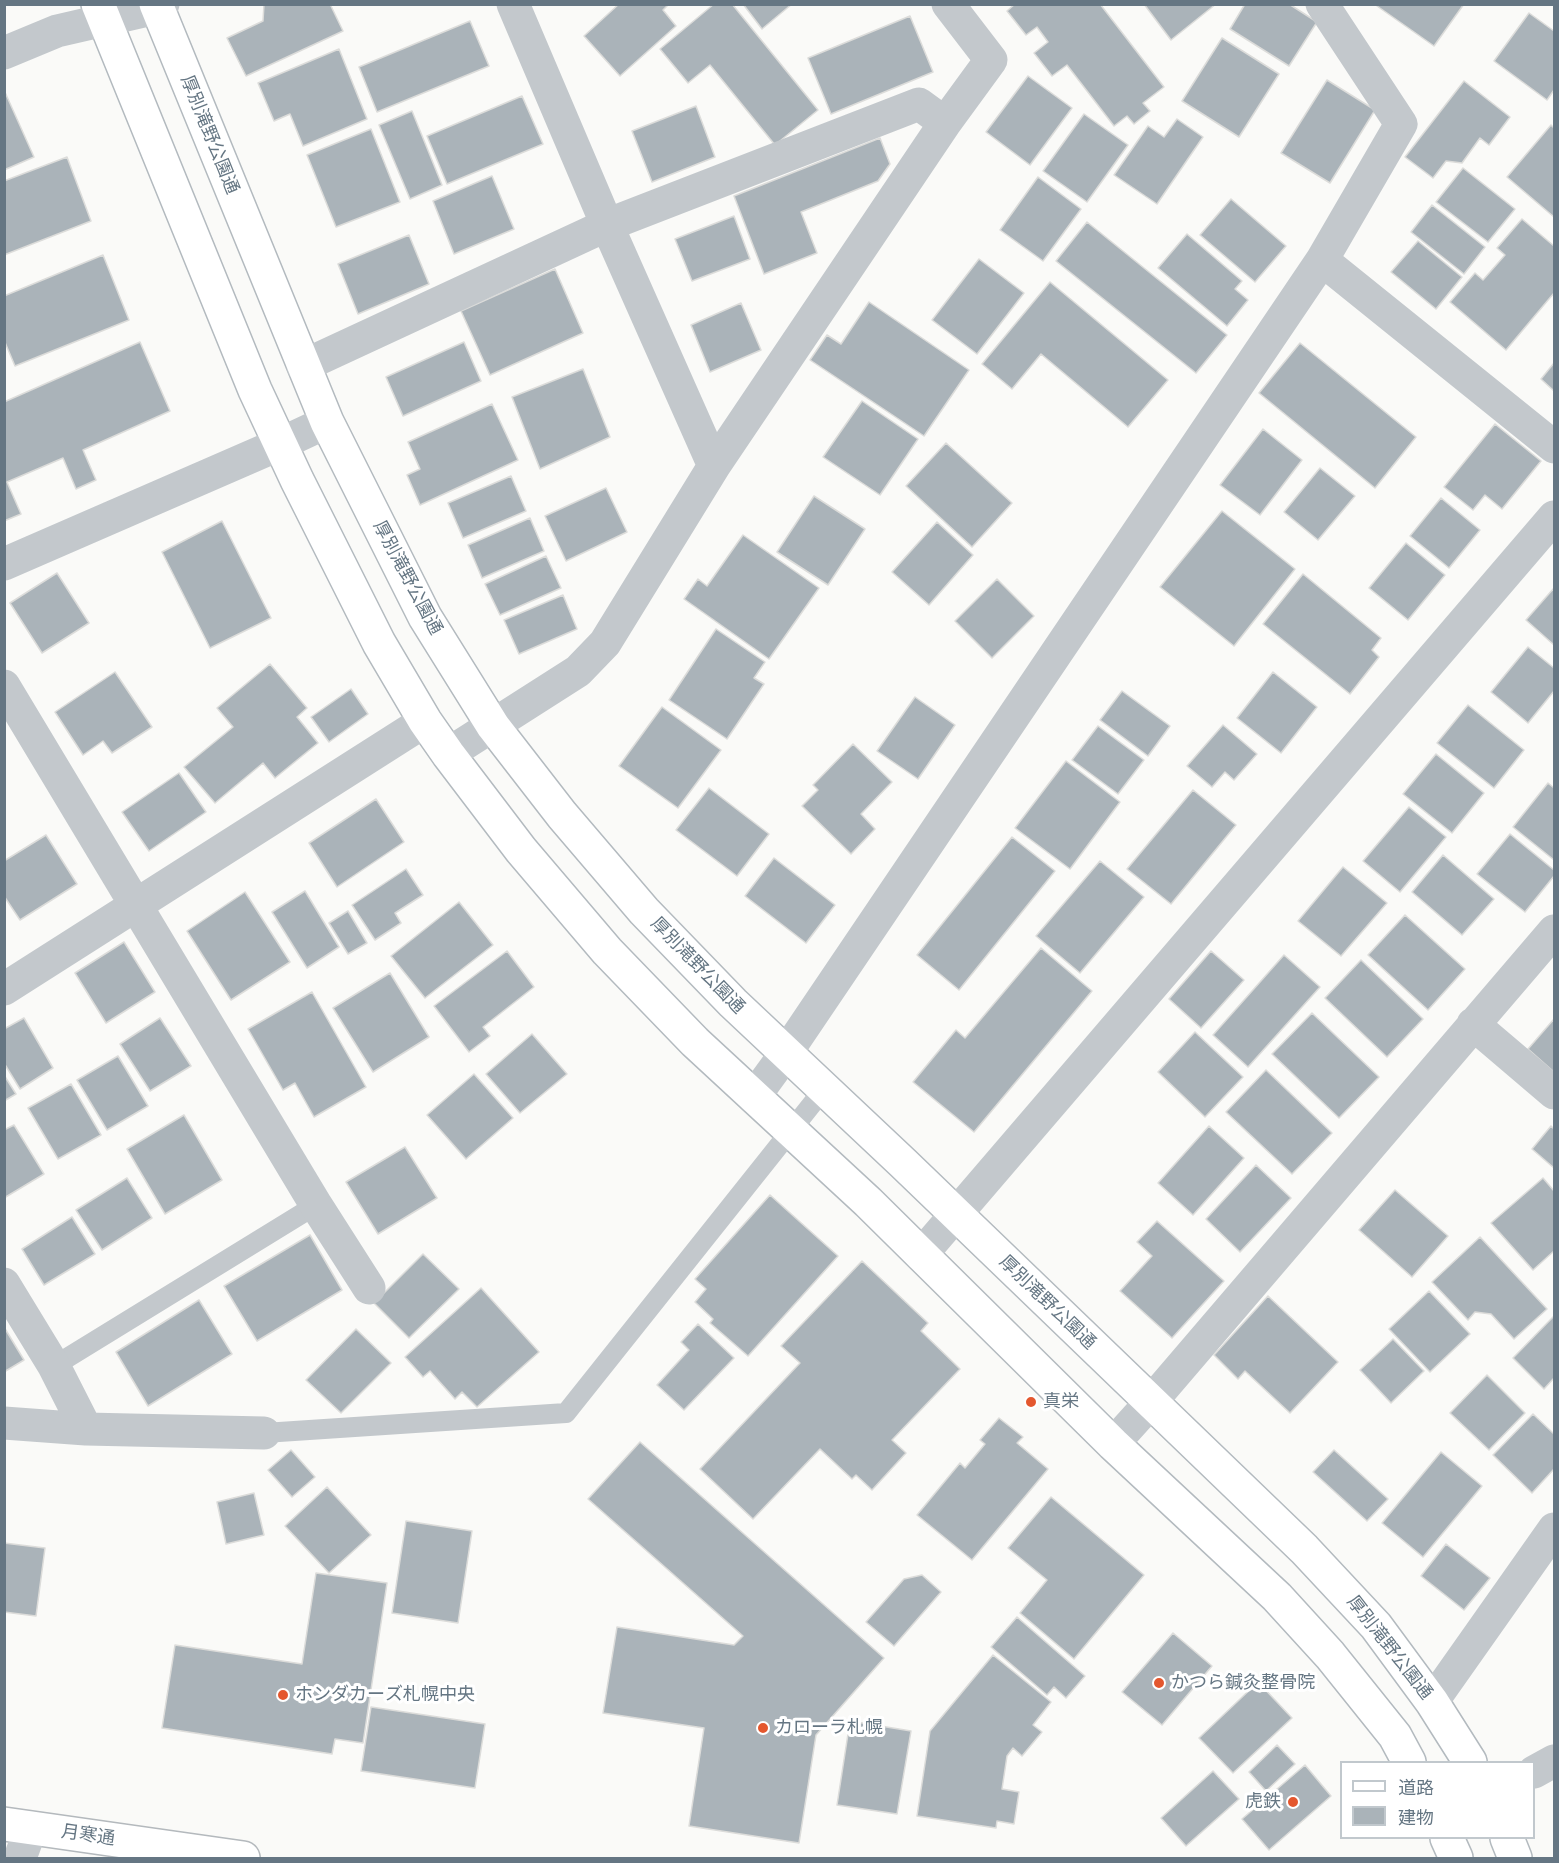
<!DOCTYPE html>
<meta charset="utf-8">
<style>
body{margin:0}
#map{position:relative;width:1559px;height:1863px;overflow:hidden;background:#fafaf8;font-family:"DejaVu Sans","Noto Sans JP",sans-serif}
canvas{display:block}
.frame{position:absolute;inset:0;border:6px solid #657683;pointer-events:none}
.legend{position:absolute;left:1340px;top:1761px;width:195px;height:78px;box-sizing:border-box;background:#fff;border:2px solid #c1c8cd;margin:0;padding:8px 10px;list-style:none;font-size:18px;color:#657683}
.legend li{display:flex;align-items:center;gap:12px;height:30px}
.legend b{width:30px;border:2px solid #c1c8cd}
</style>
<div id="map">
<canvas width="1559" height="1863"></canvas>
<div class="frame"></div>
<ul class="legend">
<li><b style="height:8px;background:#fff"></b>道路</li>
<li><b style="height:16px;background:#aab3b9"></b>建物</li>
</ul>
</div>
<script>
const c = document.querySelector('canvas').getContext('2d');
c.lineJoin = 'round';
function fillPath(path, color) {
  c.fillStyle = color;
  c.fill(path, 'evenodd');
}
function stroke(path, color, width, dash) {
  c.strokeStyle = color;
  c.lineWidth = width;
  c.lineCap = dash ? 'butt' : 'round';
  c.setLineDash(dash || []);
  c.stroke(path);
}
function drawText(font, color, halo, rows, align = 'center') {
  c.font = font + ' "DejaVu Sans","Noto Sans JP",sans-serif';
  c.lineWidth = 6;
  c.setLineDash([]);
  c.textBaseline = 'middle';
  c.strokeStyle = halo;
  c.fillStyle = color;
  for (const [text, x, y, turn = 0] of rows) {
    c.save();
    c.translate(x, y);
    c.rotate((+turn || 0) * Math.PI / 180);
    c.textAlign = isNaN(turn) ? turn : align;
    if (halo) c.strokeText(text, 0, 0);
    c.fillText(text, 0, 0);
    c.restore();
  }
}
const building = new Path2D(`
 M264,4H330L343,31L246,76L227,38L263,21Z
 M619,4H669L663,10L676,26L620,76L584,36Z
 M714,4H732L818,110L775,145L710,65L688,83L660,49Z
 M743,4H792L762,29Z
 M1015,4H1100L1164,87L1143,103L1150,111L1134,124L1127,116L1114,126L1067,65L1052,76L1034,53L1048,42L1037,27L1026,35L1007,11Z
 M1144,4H1216L1171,40Z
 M1245,4H1289L1317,22L1289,66L1230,29Z
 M1378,4H1464L1434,46L1377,6Z
 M1529,13L1554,31V90L1547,100L1494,61Z
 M910,16L933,72L831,114L808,58Z
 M470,21L489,66L377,112L359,67Z
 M1222,38L1279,74L1239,137L1182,101Z
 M339,49L367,119L303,146L290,114L274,121L258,83Z
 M1028,76L1072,108L1030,165L986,132Z
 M1327,80L1375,110L1330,183L1281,153Z
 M1464,81L1510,117L1489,145L1480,138L1462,163L1446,161L1433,178L1405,157Z
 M4,90L34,157L4,170Z
 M522,96L543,144L447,184L427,136Z
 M696,106L715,157L652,182L632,131Z
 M412,111L442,185L410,199L379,125Z
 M1084,114L1128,145L1087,202L1043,171Z
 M1177,119L1203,137L1157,204L1114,175L1148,126L1164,137Z
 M1551,125L1554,128V217L1507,177Z
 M371,129L400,202L336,227L307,155Z
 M880,138L890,164L878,181L801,212L817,253L764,274L734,196Z
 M67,157L91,221L4,255V181Z
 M1463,168L1515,209L1488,242L1436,202Z
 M492,176L514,229L454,254L433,201Z
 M1038,177L1081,209L1043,261L1000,230Z
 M1231,199L1286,246L1255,282L1200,235Z
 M1432,205L1485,247L1464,274L1411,232Z
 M734,216L750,259L692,281L675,239Z
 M1522,219L1554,246V293L1506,350L1450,302L1475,273L1483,280L1505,255L1497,248Z
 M1087,222L1227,335L1196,373L1056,261Z
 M1187,234L1242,281L1235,289L1248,300L1227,326L1158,268Z
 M409,235L429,284L358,314L338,264Z
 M1418,241L1462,277L1436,309L1391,272Z
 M103,255L129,320L15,366L4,340V296Z
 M979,259L1024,293L977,354L932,320Z
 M555,269L583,333L490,375L461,311Z
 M1050,282L1168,380L1128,427L1041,354L1012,389L982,364Z
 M869,302L969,370L924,436L810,360L827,335L841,344Z
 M741,303L761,350L710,372L691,325Z
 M140,342L170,411L83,450L96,480L76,489L63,458L7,482L21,514L4,521V402Z
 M464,342L481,381L403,416L386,377Z
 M1300,343L1416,437L1375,488L1259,393Z
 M1554,363V391L1541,379Z
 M583,369L610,437L540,469L512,397Z
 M862,401L918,439L880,495L823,457Z
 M492,404L518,460L420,505L407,475L420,469L408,442Z
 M1495,424L1541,461L1502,509L1485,495L1473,510L1444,487Z
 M1263,429L1302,460L1260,515L1220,485Z
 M946,443L1012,503L972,547L906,486Z
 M1320,468L1355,496L1318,540L1284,512Z
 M511,476L526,511L463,538L448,503Z
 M606,488L627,532L566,561L545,516Z
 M814,496L865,529L828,585L777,552Z
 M1441,498L1480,530L1449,568L1410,536Z
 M1222,511L1295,569L1234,646L1160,587Z
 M530,518L544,551L482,578L468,545Z
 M222,521L271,618L210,648L162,552Z
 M937,522L973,555L929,605L892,572Z
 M743,535L819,588L769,659L684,599L698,579L707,586Z
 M1406,543L1445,575L1408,620L1369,588Z
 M546,556L561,588L500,615L485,584Z
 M57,573L89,623L42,653L10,603Z
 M1303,574L1381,638L1372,650L1379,657L1350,694L1263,624Z
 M997,579L1034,616L992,658L955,621Z
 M1554,588V645L1526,620Z
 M563,595L577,629L519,654L504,620Z
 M716,629L765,662L754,678L764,684L727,739L669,700Z
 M1528,647L1554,668V691L1528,723L1491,692Z
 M270,664L307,708L297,717L318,743L275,778L263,763L215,803L184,767L233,727L217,708Z
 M115,672L152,727L112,753L103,741L83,755L55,712Z
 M1273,672L1317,707L1281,753L1237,718Z
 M351,689L368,714L329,742L311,717Z
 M1122,691L1170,726L1148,756L1100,720Z
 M915,697L955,725L918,779L877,751Z
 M1468,705L1524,750L1494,788L1437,743Z
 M662,707L721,750L678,808L619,766Z
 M1223,725L1257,754L1234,780L1225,772L1212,787L1187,766Z
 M1098,726L1144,760L1118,794L1072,760Z
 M853,744L892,782L861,814L875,829L851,854L802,806L818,790L813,785Z
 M1436,754L1484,793L1452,833L1403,794Z
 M1066,761L1120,802L1070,869L1015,828Z
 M179,773L206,812L149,851L122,812Z
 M1548,783L1554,788V860L1513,827Z
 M709,788L769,834L737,876L676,830Z
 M1193,790L1236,825L1171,904L1127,869Z
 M376,799L404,842L337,887L309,843Z
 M1409,807L1446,837L1400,892L1363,861Z
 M1510,834L1554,870V876L1525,912L1477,874Z
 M46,835L77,884L20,920L4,896V861Z
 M1012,837L1055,871L959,990L917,955Z
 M1443,855L1494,899L1462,935L1412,892Z
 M774,858L835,905L806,943L745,896Z
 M1100,861L1144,897L1080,973L1036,936Z
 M1343,867L1387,903L1341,956L1298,921Z
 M406,869L423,895L395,913L401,923L375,940L352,905Z
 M305,891L339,947L307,968L272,912Z
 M245,892L290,962L231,1000L187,931Z
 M459,902L493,945L425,998L391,956Z
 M348,911L367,943L348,954L329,923Z
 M1405,915L1465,969L1428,1010L1368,955Z
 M124,942L155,992L106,1023L75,973Z
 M1041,948L1092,991L974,1132L913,1082L956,1030L965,1038Z
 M507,951L534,987L483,1027L490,1036L469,1052L434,1006Z
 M1211,951L1244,980L1201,1028L1169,999Z
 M1284,955L1320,987L1248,1067L1213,1035Z
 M1361,960L1423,1019L1387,1057L1325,998Z
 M390,973L429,1037L373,1072L333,1008Z
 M312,992L366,1087L314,1117L295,1083L283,1090L248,1029Z
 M1312,1013L1379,1077L1339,1118L1272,1054Z
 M24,1018L53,1068L20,1089L4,1063V1029Z
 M160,1018L191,1066L150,1091L120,1044Z
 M1554,1019V1072L1528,1049Z
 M1195,1032L1243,1077L1205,1117L1158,1072Z
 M532,1034L567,1074L520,1113L486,1074Z
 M118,1056L148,1106L107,1130L77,1080Z
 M1266,1070L1332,1133L1292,1174L1226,1112Z
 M474,1074L513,1118L466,1159L427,1115Z
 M4,1075L16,1094L4,1101Z
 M71,1084L101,1135L58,1159L28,1108Z
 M184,1115L222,1180L165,1214L127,1149Z
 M14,1125L44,1174L4,1198V1130Z
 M1209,1126L1244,1158L1193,1215L1158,1183Z
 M1551,1126L1554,1129V1168L1532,1149Z
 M405,1147L437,1198L378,1234L346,1182Z
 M1256,1165L1291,1198L1240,1252L1206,1219Z
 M127,1178L152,1218L102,1250L76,1210Z
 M1543,1178L1554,1191V1251L1533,1270L1491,1223Z
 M1395,1190L1448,1236L1412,1277L1359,1230Z
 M770,1195L838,1256L748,1356L710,1323L713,1319L695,1302L706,1289L695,1279Z
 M72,1217L95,1254L44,1285L22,1249Z
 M1157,1221L1224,1281L1172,1338L1120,1291L1152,1256L1137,1242Z
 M310,1235L342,1290L257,1341L224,1286Z
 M1480,1237L1547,1309L1514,1339L1491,1314L1475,1312L1468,1320L1432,1282Z
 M423,1254L459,1289L409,1338L374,1303Z
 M862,1261L928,1323L921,1331L960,1369L892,1440L906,1453L872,1490L856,1475L852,1479L820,1449L753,1519L700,1469L800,1363L781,1346Z
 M481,1288L539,1352L477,1407L462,1392L455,1399L430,1371L423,1377L405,1357Z
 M1429,1291L1470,1334L1430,1372L1389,1329Z
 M1268,1296L1338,1362L1290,1413L1245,1371L1238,1379L1214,1355Z
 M199,1300L232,1354L148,1406L116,1352Z
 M1554,1316V1378L1544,1389L1513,1358Z
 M698,1324L734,1358L684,1410L657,1385L689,1350L681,1342Z
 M4,1327L24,1360L4,1372Z
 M356,1329L391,1363L341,1413L306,1380Z
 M1393,1339L1424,1371L1391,1403L1360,1370Z
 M1487,1375L1525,1413L1489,1450L1450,1413Z
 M1533,1414L1554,1434V1469L1532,1493L1493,1455Z
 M999,1418L1023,1437L1017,1443L1048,1469L972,1560L917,1515L960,1463L965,1468L985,1444L980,1440Z
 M640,1442L884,1658L816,1735L799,1843L689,1826L704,1728L603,1713L617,1627L734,1645L743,1636L588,1499Z
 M291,1450L315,1477L292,1497L268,1470Z
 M1334,1450L1388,1499L1367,1521L1313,1472Z
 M1441,1452L1482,1486L1423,1557L1382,1523Z
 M327,1487L371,1535L329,1573L285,1526Z
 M254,1493L264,1535L226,1544L217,1502Z
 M1051,1497L1144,1575L1074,1659L1020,1613L1047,1580L1008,1548Z
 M406,1521L472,1531L458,1623L392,1613Z
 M4,1543L45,1548L36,1616L4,1612Z
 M1446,1544L1490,1578L1464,1610L1421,1576Z
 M316,1573L387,1583L363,1743L335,1739L332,1754L162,1728L175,1645L302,1664Z
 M922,1575L941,1592L894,1646L866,1622L904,1579Z
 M1017,1617L1085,1676L1066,1698L1054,1687L1047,1695L991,1647Z
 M1173,1633L1212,1666L1162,1725L1122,1692Z
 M993,1655L1051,1702L1033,1725L1042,1732L1022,1756L1013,1748L1007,1756L1002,1789L1019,1792L1014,1824L997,1821L996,1828L917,1816L930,1731Z
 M1258,1682L1292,1718L1233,1773L1199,1738Z
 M371,1707L485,1724L475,1788L361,1771Z
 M850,1721L911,1731L897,1814L837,1805Z
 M1277,1745L1295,1764L1266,1791L1249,1772Z
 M1305,1765L1331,1796L1269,1850L1242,1819Z
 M1213,1771L1239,1799L1186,1846L1161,1818Z`);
const service = new Path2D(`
 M54,1366L316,1205
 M264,1433L566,1413L824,1089`);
const minor = new Path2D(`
 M513,4L607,225L714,466
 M4,53L57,31L157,8L163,4
 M1322,260L1554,447
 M303,366L607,225L919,104L945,123
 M4,564L280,444L327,422
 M4,686L316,1205L369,1288
 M448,754L578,671L605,643L714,466L945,123L991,60L948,4
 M4,989L425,721
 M1473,1024L1554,1093
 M754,1097L786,1053L1322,260L1401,124L1322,4
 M921,1255L1554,517
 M4,1284L54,1366L86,1429
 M4,1423L86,1429L264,1433
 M1113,1444L1150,1403L1554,931
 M1432,1702L1554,1529
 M1534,1772L1554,1761
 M20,1858L31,1828`);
const secondary = new Path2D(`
 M98,4L255,390L297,480L379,643L425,721L448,754L521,850L607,951L695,1042L868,1202L1113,1444L1277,1597L1330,1655L1395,1736L1409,1762
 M156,4L327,422L425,617L493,726L562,815L644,911L733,1003L903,1163L1304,1549L1376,1626L1432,1702L1470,1762
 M1447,1838L1456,1858
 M1507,1838L1515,1858`);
const trunk = new Path2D(`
 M4,1824L243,1858`);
const markers = [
 [1031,1402,6,"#e4572e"],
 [1159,1683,6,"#e4572e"],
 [283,1695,6,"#e4572e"],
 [763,1728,6,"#e4572e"],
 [1293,1802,6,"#e4572e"]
];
const streetNames = [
 ["厚別滝野公園通",209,135,68],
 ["厚別滝野公園通",407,578,62],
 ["厚別滝野公園通",697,966,46],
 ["厚別滝野公園通",1047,1303,44],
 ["厚別滝野公園通",1389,1648,52],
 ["月寒通",88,1836,8]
];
const poiNames = [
 ["真栄",1043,1402],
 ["かつら鍼灸整骨院",1171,1683],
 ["ホンダカーズ札幌中央",295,1695],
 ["カローラ札幌",775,1728],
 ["虎鉄",1281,1802,"right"]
];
fillPath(building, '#aab3b9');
stroke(building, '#dcdcda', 1.5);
stroke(secondary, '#b3babf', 36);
stroke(trunk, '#b4b9bd', 36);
stroke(service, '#c3c8cc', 20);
stroke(minor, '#c3c8cc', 33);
stroke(secondary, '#fff', 33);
stroke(trunk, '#fff', 33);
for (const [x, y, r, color] of markers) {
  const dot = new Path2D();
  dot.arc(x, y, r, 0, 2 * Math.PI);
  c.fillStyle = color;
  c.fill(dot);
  stroke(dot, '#fff', 2);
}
drawText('18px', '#657683', '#fff', streetNames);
drawText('18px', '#657683', '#fff', poiNames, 'left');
</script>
